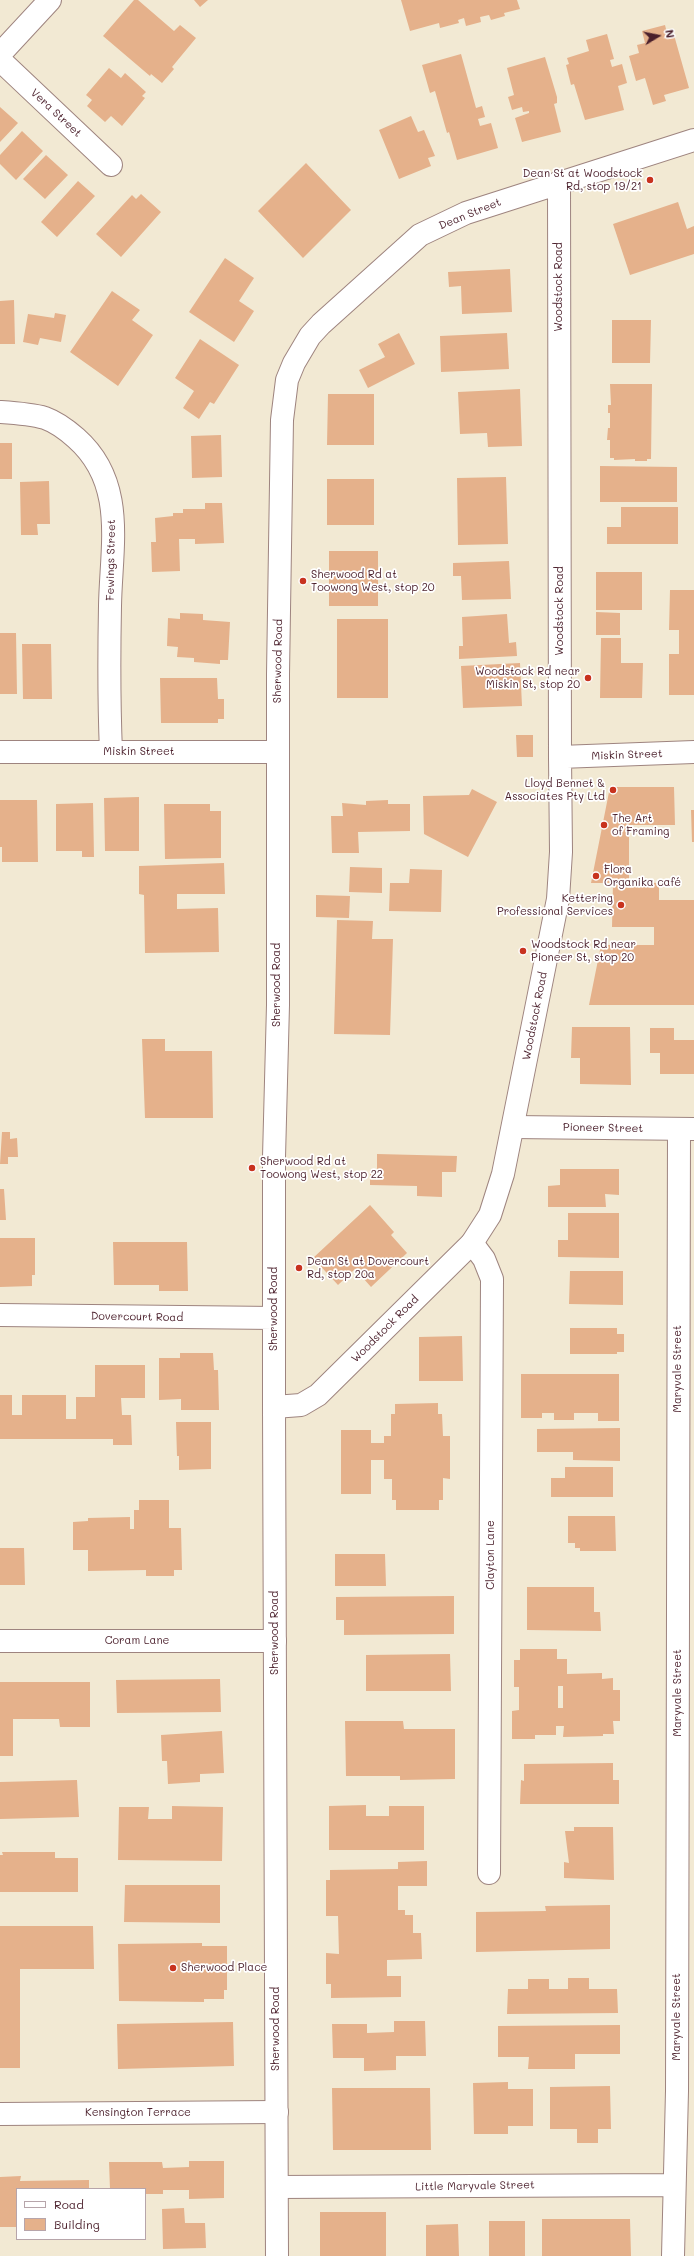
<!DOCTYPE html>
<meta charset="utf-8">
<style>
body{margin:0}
#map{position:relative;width:694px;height:2256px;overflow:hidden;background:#f2e9d3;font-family:Mali,sans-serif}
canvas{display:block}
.legend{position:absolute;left:16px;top:2188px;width:130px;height:52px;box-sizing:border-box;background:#fff;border:1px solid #b7a5aa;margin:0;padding:5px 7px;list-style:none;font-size:12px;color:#4a1f2b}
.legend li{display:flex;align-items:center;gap:8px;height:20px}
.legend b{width:20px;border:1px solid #b7a5aa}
.north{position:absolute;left:638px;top:16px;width:40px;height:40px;-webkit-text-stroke:3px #fff;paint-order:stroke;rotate:80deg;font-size:11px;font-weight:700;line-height:16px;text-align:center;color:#4a1f2b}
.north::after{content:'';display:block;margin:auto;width:14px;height:18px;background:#4a1f2b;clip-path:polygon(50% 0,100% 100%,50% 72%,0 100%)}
</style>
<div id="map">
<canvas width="694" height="2256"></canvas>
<ul class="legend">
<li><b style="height:5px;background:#fff"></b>Road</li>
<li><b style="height:11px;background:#e5b18b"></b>Building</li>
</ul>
<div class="north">N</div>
</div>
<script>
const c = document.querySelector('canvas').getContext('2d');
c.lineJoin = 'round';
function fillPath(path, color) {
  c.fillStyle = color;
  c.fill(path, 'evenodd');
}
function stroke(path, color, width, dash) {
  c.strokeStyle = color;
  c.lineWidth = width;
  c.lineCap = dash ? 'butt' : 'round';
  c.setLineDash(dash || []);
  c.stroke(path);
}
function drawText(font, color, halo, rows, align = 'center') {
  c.font = font + ' Mali,sans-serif';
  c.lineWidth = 3.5;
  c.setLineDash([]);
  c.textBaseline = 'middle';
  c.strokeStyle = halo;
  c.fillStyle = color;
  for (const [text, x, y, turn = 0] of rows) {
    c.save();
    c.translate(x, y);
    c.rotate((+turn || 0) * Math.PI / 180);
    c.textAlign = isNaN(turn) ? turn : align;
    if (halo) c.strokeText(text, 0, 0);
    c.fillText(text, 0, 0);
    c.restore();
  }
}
const building = new Path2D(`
 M134,0H138L174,31L180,25L196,38L172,67L174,69L162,83L151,74L150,76L103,36Z
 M194,0H208L200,7Z
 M401,0H517L520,9L504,13L505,16L491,20L489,15L480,17L481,22L466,26L464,18L458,20L459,23L440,28L439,23L410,31Z
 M665,25L668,37L674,35L689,88L664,95L666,101L653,105L645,78L636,81L629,56L639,53L637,45L645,43L642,31Z
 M607,34L614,59L610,60L612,67L622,64L627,83L618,86L624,110L585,120L574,84L571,85L566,65L569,64L567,58L589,51L586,40Z
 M461,54L476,108L482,106L485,117L478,119L480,126L491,123L498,148L457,160L449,132L447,133L435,91L430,93L422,65Z
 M545,57L557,97V103L554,104L561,132L522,142L515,118L529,113V111L523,112L522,107L512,110L508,97L514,95L507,68Z
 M109,68L121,78L125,73L146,92L142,96L145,98L122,126L111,116L105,122L87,106L92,100L86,95Z
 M0,107L18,123L0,142Z
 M411,116L418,132L424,130L435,156L428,158L431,166L399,179L379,130Z
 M22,131L43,151L16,180L0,164V155Z
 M46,155L68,175L45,199L23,179Z
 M306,163L351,210L303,258L258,211Z
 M78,181L95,196L57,237L41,222Z
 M141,194L161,212L121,257L96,234L132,195L136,199Z
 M678,202L687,229L694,226V254L630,275L613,224Z
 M225,258L254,278L239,301L254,311L234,342L189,312Z
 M510,269L512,312L462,314L461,286L449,287L448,272Z
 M112,291L140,310L132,320L153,335L118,386L70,352Z
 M14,300L15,344H0V301Z
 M55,313L66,315L61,342L40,338L38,345L23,342L28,314L54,318Z
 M612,320H651L650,363H612Z
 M399,333L415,364L368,388L359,370L385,357L378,344Z
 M507,333L509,369L441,372L440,336Z
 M200,339L239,365L214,404L210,402L199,419L183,408L194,391L175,378Z
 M610,384H652L651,459H647V461H635V459L614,460V458H610V440H607L608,428H610V413H608V405H611Z
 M520,389L522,446L488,447L487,433L460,434L458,392Z
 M328,394H374V445H327Z
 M221,435L222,477L192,478L191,436Z
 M0,443H12V479H0Z
 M600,466L677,467V502H600Z
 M506,477L508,544L458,545L457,478Z
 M327,479H374V525H327Z
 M49,481L50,524H37L38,535H21L20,482Z
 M205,503H222L224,543L195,544V539H179L180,571L152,572L151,542H156L155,518L173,516V513H183V509H205Z
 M621,507H678V544H607V527H621Z
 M329,551H378V606H329Z
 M509,561L511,599L462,600L461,576H453V563Z
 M596,572H642V610H596Z
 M670,590H694V695H669V654H679V630H669Z
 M596,612L620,613V635H596Z
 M180,613L203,614V620L230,622L228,660H220V664L194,662V658L177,657L178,647L167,646L168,618L180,619Z
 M507,614L509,643L516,642L517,656L459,659V646H463L462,617Z
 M337,619H388V698H337Z
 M0,633H16L17,694H0Z
 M601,638H621V663H643L642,698H600Z
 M22,644H51L52,699H23Z
 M520,663L522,706L463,708L461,666Z
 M160,678H217L218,699H224V719H218V723H161Z
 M516,735H533V757H517Z
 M610,787H674L675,825H629V882L659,883V900H694V1005H589L601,945H654V927H612L613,883H591Z
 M472,789L497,802L468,857L424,834L423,796L469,795Z
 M139,797V851H105L104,798Z
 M0,800H37L38,862H2V847H0Z
 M388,800V804H410V831L358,832L359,853H332L331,816H343L342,803L366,805V801Z
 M93,803L94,857H82V851H56V804Z
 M164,804H210V811H221V858L165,859Z
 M691,810H694V842H692Z
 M224,863L225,894H177V909L218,908L219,952L145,953L144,895L139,894V866Z
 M350,867L382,868V893L349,892Z
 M410,869L442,870L441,912L389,911L390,883H409Z
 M316,895L350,896L349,918L316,917Z
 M337,920L373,921L372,939H393L390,1035L334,1034Z
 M572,1027H630L631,1085L580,1084V1058H571Z
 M650,1028H674V1040H694V1074H660V1053H650Z
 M142,1039H165V1051H212L213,1118H145Z
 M2,1132H10V1139L17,1138L18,1157H8V1164H0Z
 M377,1154L457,1156L456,1172H442V1197L417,1196V1186L370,1185V1170L377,1171Z
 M560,1169H619V1195L605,1194L606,1207H548V1186L560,1185Z
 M0,1189H4L6,1220H0Z
 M370,1205L394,1232L391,1235L407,1253L371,1287L355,1269L338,1285L313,1258Z
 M568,1213H619V1258L558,1257V1240H568Z
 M0,1238H35V1275H32V1286L0,1287Z
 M113,1242H187L188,1291H159V1285H114Z
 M570,1271H623V1305L569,1304Z
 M570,1328H617V1334H624V1352H617V1354H570Z
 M462,1336L463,1381H419V1337Z
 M180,1353H213L214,1370H218L219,1410H181V1399L159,1400V1358H180Z
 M95,1365H145V1398H121L122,1415H131L132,1445H113V1439H0V1395H12V1415H22V1395H66V1419H76V1397H95Z
 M521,1374H619V1421H598V1413H574V1420H554V1413H542V1418H521Z
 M438,1403V1414H442L443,1436H450V1479L443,1478V1500H439V1510H396V1500H392V1479H384V1460H371V1494H341V1430H371V1443H384V1436H391V1414H395V1404Z
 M176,1422H211V1469L179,1470V1456H177Z
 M620,1428V1461L573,1460V1452H537V1429Z
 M565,1467H613V1497H551V1478H565Z
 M139,1500H169V1528H181L182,1570H174V1576H146V1570L88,1571V1550H73V1522L88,1521V1518L130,1517V1529H134V1510H139Z
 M568,1516H615L616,1551H580V1548H575V1543H568Z
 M0,1548H24L25,1585H0Z
 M335,1554H385L386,1586H335Z
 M527,1587H594V1612H600L601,1631L527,1630Z
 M454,1596V1634L344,1635V1620H336V1597Z
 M520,1649H557V1659H567V1674L602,1673V1679L613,1678V1690H620V1721H613L614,1734H603V1736L563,1737L564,1726H556V1735H535V1739H512V1711L519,1710V1687H514V1660H520ZM558,1686H563V1708H558Z
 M450,1654L451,1691H366V1655Z
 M220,1679L221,1712L117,1713L116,1680Z
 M0,1682H90V1727H60L59,1719H13V1756H0Z
 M345,1721H403L404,1729H455V1779L400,1780V1776H346Z
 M222,1731L224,1773L200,1774V1782L168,1784L167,1761H162L161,1735Z
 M613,1763V1780H619V1804H520L521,1780L524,1781V1764Z
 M77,1780L79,1817L0,1819V1782Z
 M366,1805V1816H389V1806H424V1850H329V1806Z
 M172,1806L223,1807L222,1861L118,1860L119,1807H149L148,1819H172Z
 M574,1827H613L614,1880L564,1878V1862L569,1863L565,1831H574Z
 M2,1852H55V1858H78V1892H0V1855H3Z
 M427,1861V1886H398V1910H405V1915H413V1933H421L422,1959L387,1960V1976H401V1997L331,1998V1984H326V1953L339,1954L338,1916H326V1880H330V1870L398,1869V1862Z
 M125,1885H220V1923L124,1922Z
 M610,1905V1949L476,1952V1912L546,1911L545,1906Z
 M0,1926H93L94,1969H20V2068H0Z
 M202,1943V1946H227V1990H224V1999H204V2002L119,2001L118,1944Z
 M568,1978H589V1989H617L618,2013L507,2014L508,1989H528V1979H549V1989H568Z
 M394,2021H425L426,2056H396V2070L364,2071V2058H333L332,2024H367V2033L394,2032Z
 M233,2022L234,2066L118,2069L117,2024Z
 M620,2025V2054H575V2069H528L529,2057H498V2026Z
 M508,2082V2089H533V2126H508V2134H474L473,2083Z
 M610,2086L611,2129H598V2143H577V2129H550V2087Z
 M332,2088H430L431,2150H333Z
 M189,2161H224V2198L189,2199V2190H163V2194H145V2189H110L109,2162H162L163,2168L189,2167Z
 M21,2176L20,2181L89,2180V2189H17V2227H0V2177Z
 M184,2208L185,2223H205L206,2248L163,2249L162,2209Z
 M320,2212H386V2256H320Z
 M542,2219H630L631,2256H542Z
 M489,2221H525V2256H489Z
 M458,2224L459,2256H426V2225Z`);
const minor = new Path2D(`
 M0,54L50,0
 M0,60L111,165
 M559,182L560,757
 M0,412C15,413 31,414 45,418C56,422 67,430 76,438C127,483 111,546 110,606C109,655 109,704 111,752
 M0,752H278
 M513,1127L694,1129
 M472,1243L484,1259L492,1279L489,1873
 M0,1315L274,1318
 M274,1407V1157L278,1005V674L282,420L287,380L294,363L310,336L321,324L420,235L466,213L694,140
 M0,1641H275
 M0,2114L277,2112
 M277,2187L674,2185
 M673,2256L677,2091L679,1129`);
const major = new Path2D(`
 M277,2256L274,1407L301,1405L318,1395L472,1243L490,1215L503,1174L558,899L561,852L560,757L694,752`);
const markers = [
 [650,180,4,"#c8321e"],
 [303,581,4,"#c8321e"],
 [588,678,4,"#c8321e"],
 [613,790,4,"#c8321e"],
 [604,825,4,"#c8321e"],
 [596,876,4,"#c8321e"],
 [621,905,4,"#c8321e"],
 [523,951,4,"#c8321e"],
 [252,1168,4,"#c8321e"],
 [299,1268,4,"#c8321e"],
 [173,1968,4,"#c8321e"]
];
const streetNames = [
 ["Vera Street",56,113,43],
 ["Dean Street",470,214,-22],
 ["Woodstock Road",559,287,-90],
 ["Fewings Street",111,560,-89],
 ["Woodstock Road",560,611,-90],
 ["Sherwood Road",278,661,-89],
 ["Miskin Street",139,752],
 ["Miskin Street",627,755,-2],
 ["Sherwood Road",277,985,-90],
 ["Woodstock Road",535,1016,-79],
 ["Pioneer Street",603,1128,1],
 ["Sherwood Road",274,1309,-90],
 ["Dovercourt Road",137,1317,1],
 ["Woodstock Road",385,1329,-45],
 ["Maryvale Street",678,1369,-90],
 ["Clayton Lane",491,1555,-90],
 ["Sherwood Road",275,1633,-90],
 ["Coram Lane",137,1641],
 ["Maryvale Street",678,1693,-90],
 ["Maryvale Street",677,2017,-90],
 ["Sherwood Road",276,2029,-90],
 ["Kensington Terrace",138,2113],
 ["Little Maryvale Street",475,2186,-1]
];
const poiNames = [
 ["Dean St at Woodstock",642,174,"right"],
 ["Rd, stop 19/21",642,187,"right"],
 ["Sherwood Rd at",311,575],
 ["Toowong West, stop 20",311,588],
 ["Woodstock Rd near",580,672,"right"],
 ["Miskin St, stop 20",580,685,"right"],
 ["Lloyd Bennet &",605,784,"right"],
 ["Associates Pty Ltd",605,797,"right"],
 ["The Art",612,819],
 ["of Framing",612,832],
 ["Flora",604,870],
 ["Organika café",604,883],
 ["Kettering",613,899,"right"],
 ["Professional Services",613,912,"right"],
 ["Woodstock Rd near",531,945],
 ["Pioneer St, stop 20",531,958],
 ["Sherwood Rd at",260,1162],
 ["Toowong West, stop 22",260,1175],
 ["Dean St at Dovercourt",307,1262],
 ["Rd, stop 20a",307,1275],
 ["Sherwood Place",181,1968]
];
fillPath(building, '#e5b18b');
stroke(minor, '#9e847f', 24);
stroke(major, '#9e847f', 24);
stroke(minor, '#fff', 22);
stroke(major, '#fff', 22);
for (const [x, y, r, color] of markers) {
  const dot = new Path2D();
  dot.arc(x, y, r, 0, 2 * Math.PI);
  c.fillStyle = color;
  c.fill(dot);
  stroke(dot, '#fff', 1.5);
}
drawText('11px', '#4a1f2b', '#fff', streetNames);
drawText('11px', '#4a1f2b', '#fff', poiNames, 'left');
</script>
